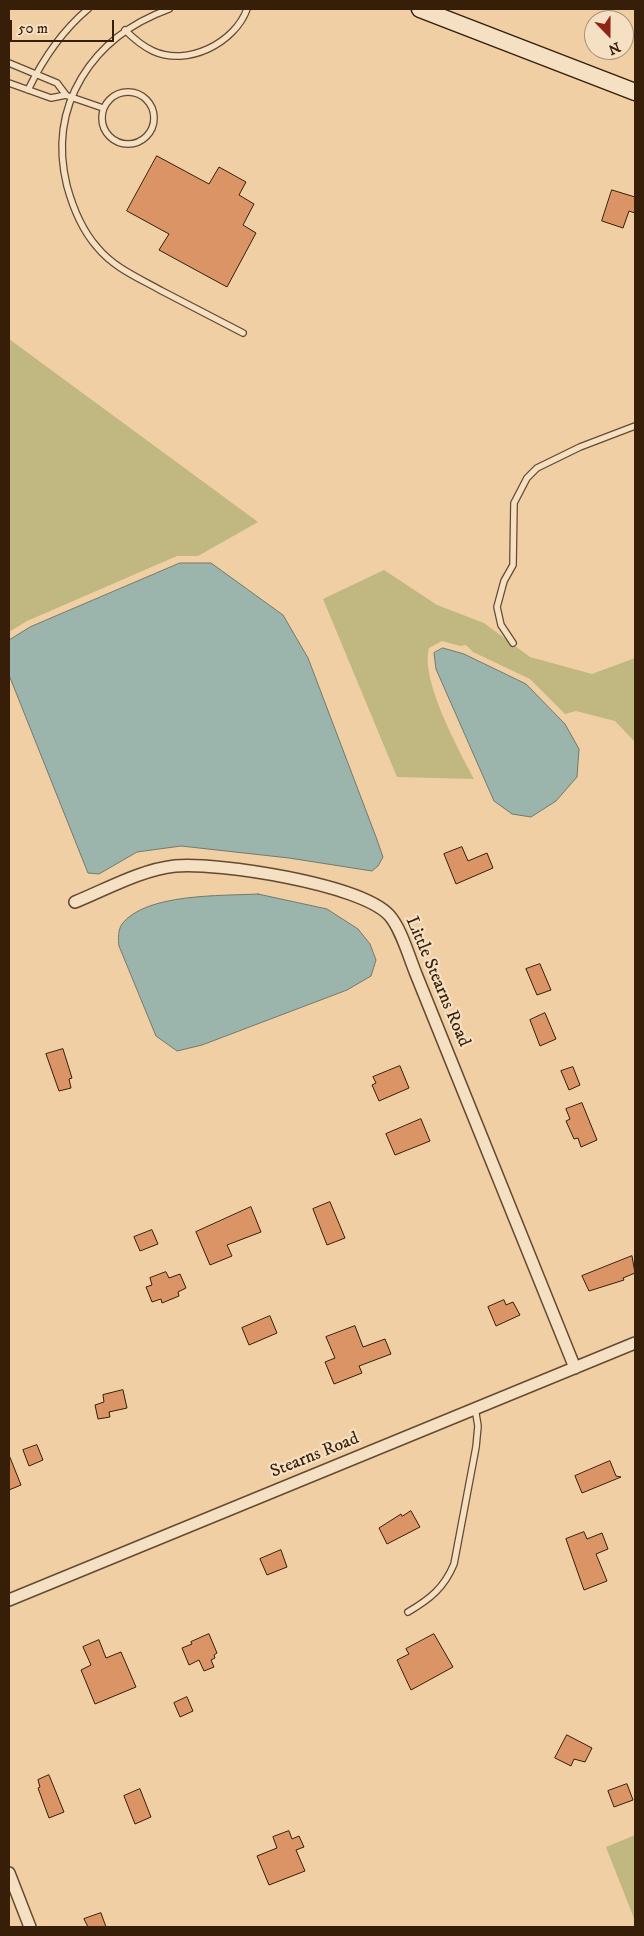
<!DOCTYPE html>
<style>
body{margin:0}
#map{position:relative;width:644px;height:1936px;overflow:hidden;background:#efcfa3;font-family:"IM FELL DW Pica",serif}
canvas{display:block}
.frame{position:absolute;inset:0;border:10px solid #361e09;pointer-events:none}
.north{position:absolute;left:584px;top:10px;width:50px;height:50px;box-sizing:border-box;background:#f5e0c3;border:1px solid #a99279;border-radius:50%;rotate:158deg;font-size:14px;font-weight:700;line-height:20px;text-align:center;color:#361e09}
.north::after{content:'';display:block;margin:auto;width:18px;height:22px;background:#8f2418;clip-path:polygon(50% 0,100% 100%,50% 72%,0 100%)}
.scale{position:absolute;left:10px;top:20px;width:104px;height:22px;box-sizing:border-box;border:2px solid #361e09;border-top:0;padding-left:6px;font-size:15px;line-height:18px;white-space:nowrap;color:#361e09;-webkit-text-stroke:4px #f5e0c3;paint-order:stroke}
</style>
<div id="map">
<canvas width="644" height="1936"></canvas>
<div class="frame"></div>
<div class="north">N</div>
<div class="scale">50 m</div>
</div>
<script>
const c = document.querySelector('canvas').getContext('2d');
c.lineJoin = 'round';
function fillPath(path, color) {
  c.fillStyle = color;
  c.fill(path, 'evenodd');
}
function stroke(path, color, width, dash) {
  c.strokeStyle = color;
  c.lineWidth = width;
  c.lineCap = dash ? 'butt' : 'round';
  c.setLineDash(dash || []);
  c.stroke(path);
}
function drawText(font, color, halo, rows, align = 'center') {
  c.font = font + ' "IM FELL DW Pica",serif';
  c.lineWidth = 4.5;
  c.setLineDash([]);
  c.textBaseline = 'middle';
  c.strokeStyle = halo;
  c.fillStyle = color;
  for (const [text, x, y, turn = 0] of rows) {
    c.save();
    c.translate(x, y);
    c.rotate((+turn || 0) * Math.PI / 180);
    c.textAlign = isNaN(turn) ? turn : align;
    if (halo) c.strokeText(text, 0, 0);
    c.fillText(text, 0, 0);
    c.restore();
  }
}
const green = new Path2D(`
 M9,339L258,522L198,556H177L27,621L9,632Z
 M384,570L437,605L484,623L530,657L592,674L635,658V742L615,721L576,711L565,714L530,679L473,652L466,645L460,646L442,641L429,648C420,680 459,750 474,779L397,777L323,599Z
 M635,1835V1921L606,1847Z`);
const water = new Path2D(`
 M180,563H211L283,615L308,658L376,837L383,857L378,866L372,871L289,858L181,846L137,852L99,874L88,873L9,675V640L30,627Z
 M443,648L464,654L526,684L565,724L579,749L577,777L556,801L531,817L512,814L494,801L436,669L434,653Z
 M258,894L327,909L358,929L370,944L376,960L371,976L347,990L202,1045L177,1051L156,1036L119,946C118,939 118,930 122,924C146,893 222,896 258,894Z`);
const building = new Path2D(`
 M157,156L209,184L219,167L246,182L239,195L254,204L243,225L256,233L227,287L159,250L169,234L127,211Z
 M612,190L635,197V213L629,211L623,228L602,221Z
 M462,847L468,861L487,853L493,868L456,884L444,854Z
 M540,964L551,990L537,995L526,969Z
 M545,1013L556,1039L540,1046L530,1020Z
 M63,1049L72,1078L69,1079L71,1088L59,1091L46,1054Z
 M400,1066L409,1088L379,1101L372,1085L376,1083L373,1077Z
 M573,1067L580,1085L569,1090L561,1071Z
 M582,1103L597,1140L581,1147L578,1138L574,1139L566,1121L570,1119L566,1109Z
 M421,1119L430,1141L395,1155L386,1134Z
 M330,1202L345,1238L327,1245L313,1209Z
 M251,1207L261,1232L227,1245L232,1256L210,1265L196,1232Z
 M152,1230L158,1244L140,1251L134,1237Z
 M632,1256L635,1273L623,1278L624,1280L589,1291L582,1276Z
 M166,1272L169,1278L180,1274L186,1288L178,1292L179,1296L162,1303L161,1299L152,1302L146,1287L152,1285L150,1278Z
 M504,1300L506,1305L513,1302L520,1315L496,1326L488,1307Z
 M270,1316L277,1333L249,1345L242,1328Z
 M355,1326L363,1347L385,1339L391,1354L359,1366L362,1373L334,1384L325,1362L335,1358L326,1337Z
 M123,1390L127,1408L109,1412L110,1417L98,1419L95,1405L104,1402L103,1395Z
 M37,1445L43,1460L29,1466L23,1450Z
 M9,1455L21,1485L9,1490Z
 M610,1461L616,1476L621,1477L582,1493L575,1476Z
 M411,1511L420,1527L387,1544L379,1528L401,1514L402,1516Z
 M584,1532L587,1539L602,1533L608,1549L596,1554L607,1581L584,1590L566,1539Z
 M281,1550L287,1567L267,1575L260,1559Z
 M209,1634L217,1653L214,1655L215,1658L211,1660L214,1667L204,1671L199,1660L189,1665L182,1648L192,1644L191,1642Z
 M434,1634L453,1667L411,1690L397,1660L409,1654L406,1649Z
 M99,1640L106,1658L121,1652L136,1687L95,1704L81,1670L91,1665L83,1647Z
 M187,1697L193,1711L180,1717L174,1703Z
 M567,1735L592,1748L585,1762L574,1759L571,1766L555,1758Z
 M49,1775L64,1812L49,1818L38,1788L40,1787L38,1780Z
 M627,1784L633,1800L614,1807L608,1791Z
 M140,1789L151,1817L135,1824L124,1796Z
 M289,1831L292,1839L299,1836L304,1847L296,1850L305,1871L269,1885L257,1856L277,1848L273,1837Z
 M101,1913L106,1927H88L84,1919Z`);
const lane = new Path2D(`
 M169,9C92,37 47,105 67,186C73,208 82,230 97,247C114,268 139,278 162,291C189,305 216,319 243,333
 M125,30C134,39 142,46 153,51C187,67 235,43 247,9
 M9,63L57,83L66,95L51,98L9,83
 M28,90C42,61 63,30 88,9
 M102 118a26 26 0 1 1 52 0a26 26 0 1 1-52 0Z
 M68,96L103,108
 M513,643L501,625L497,607L504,581L513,565L514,503L527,478L537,468L580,447L635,426
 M408,1612C430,1599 444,1588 454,1564L476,1447L478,1426L475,1408`);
const street = new Path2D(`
 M75,902C107,889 140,870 175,866C218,862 360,884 389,915C401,928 409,957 416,974L575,1368
 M9,1600L635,1343
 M9,1873L30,1927`);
const secondary = new Path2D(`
 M420,9L635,92`);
const streetNames = [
 ["Little Stearns Road",437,982,67],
 ["Stearns Road",315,1456,-22]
];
fillPath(green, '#c0b880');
fillPath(water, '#9bb5ad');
stroke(water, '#73796b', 1);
fillPath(building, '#db9466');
stroke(building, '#361e09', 1);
stroke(lane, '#644a30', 8);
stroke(street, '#644a30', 14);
stroke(secondary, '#361e09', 19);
stroke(lane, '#f5e0c3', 5.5);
stroke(street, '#f5e0c3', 11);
stroke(secondary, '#f5e0c3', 16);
drawText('18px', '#361e09', '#f5e0c3', streetNames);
</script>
